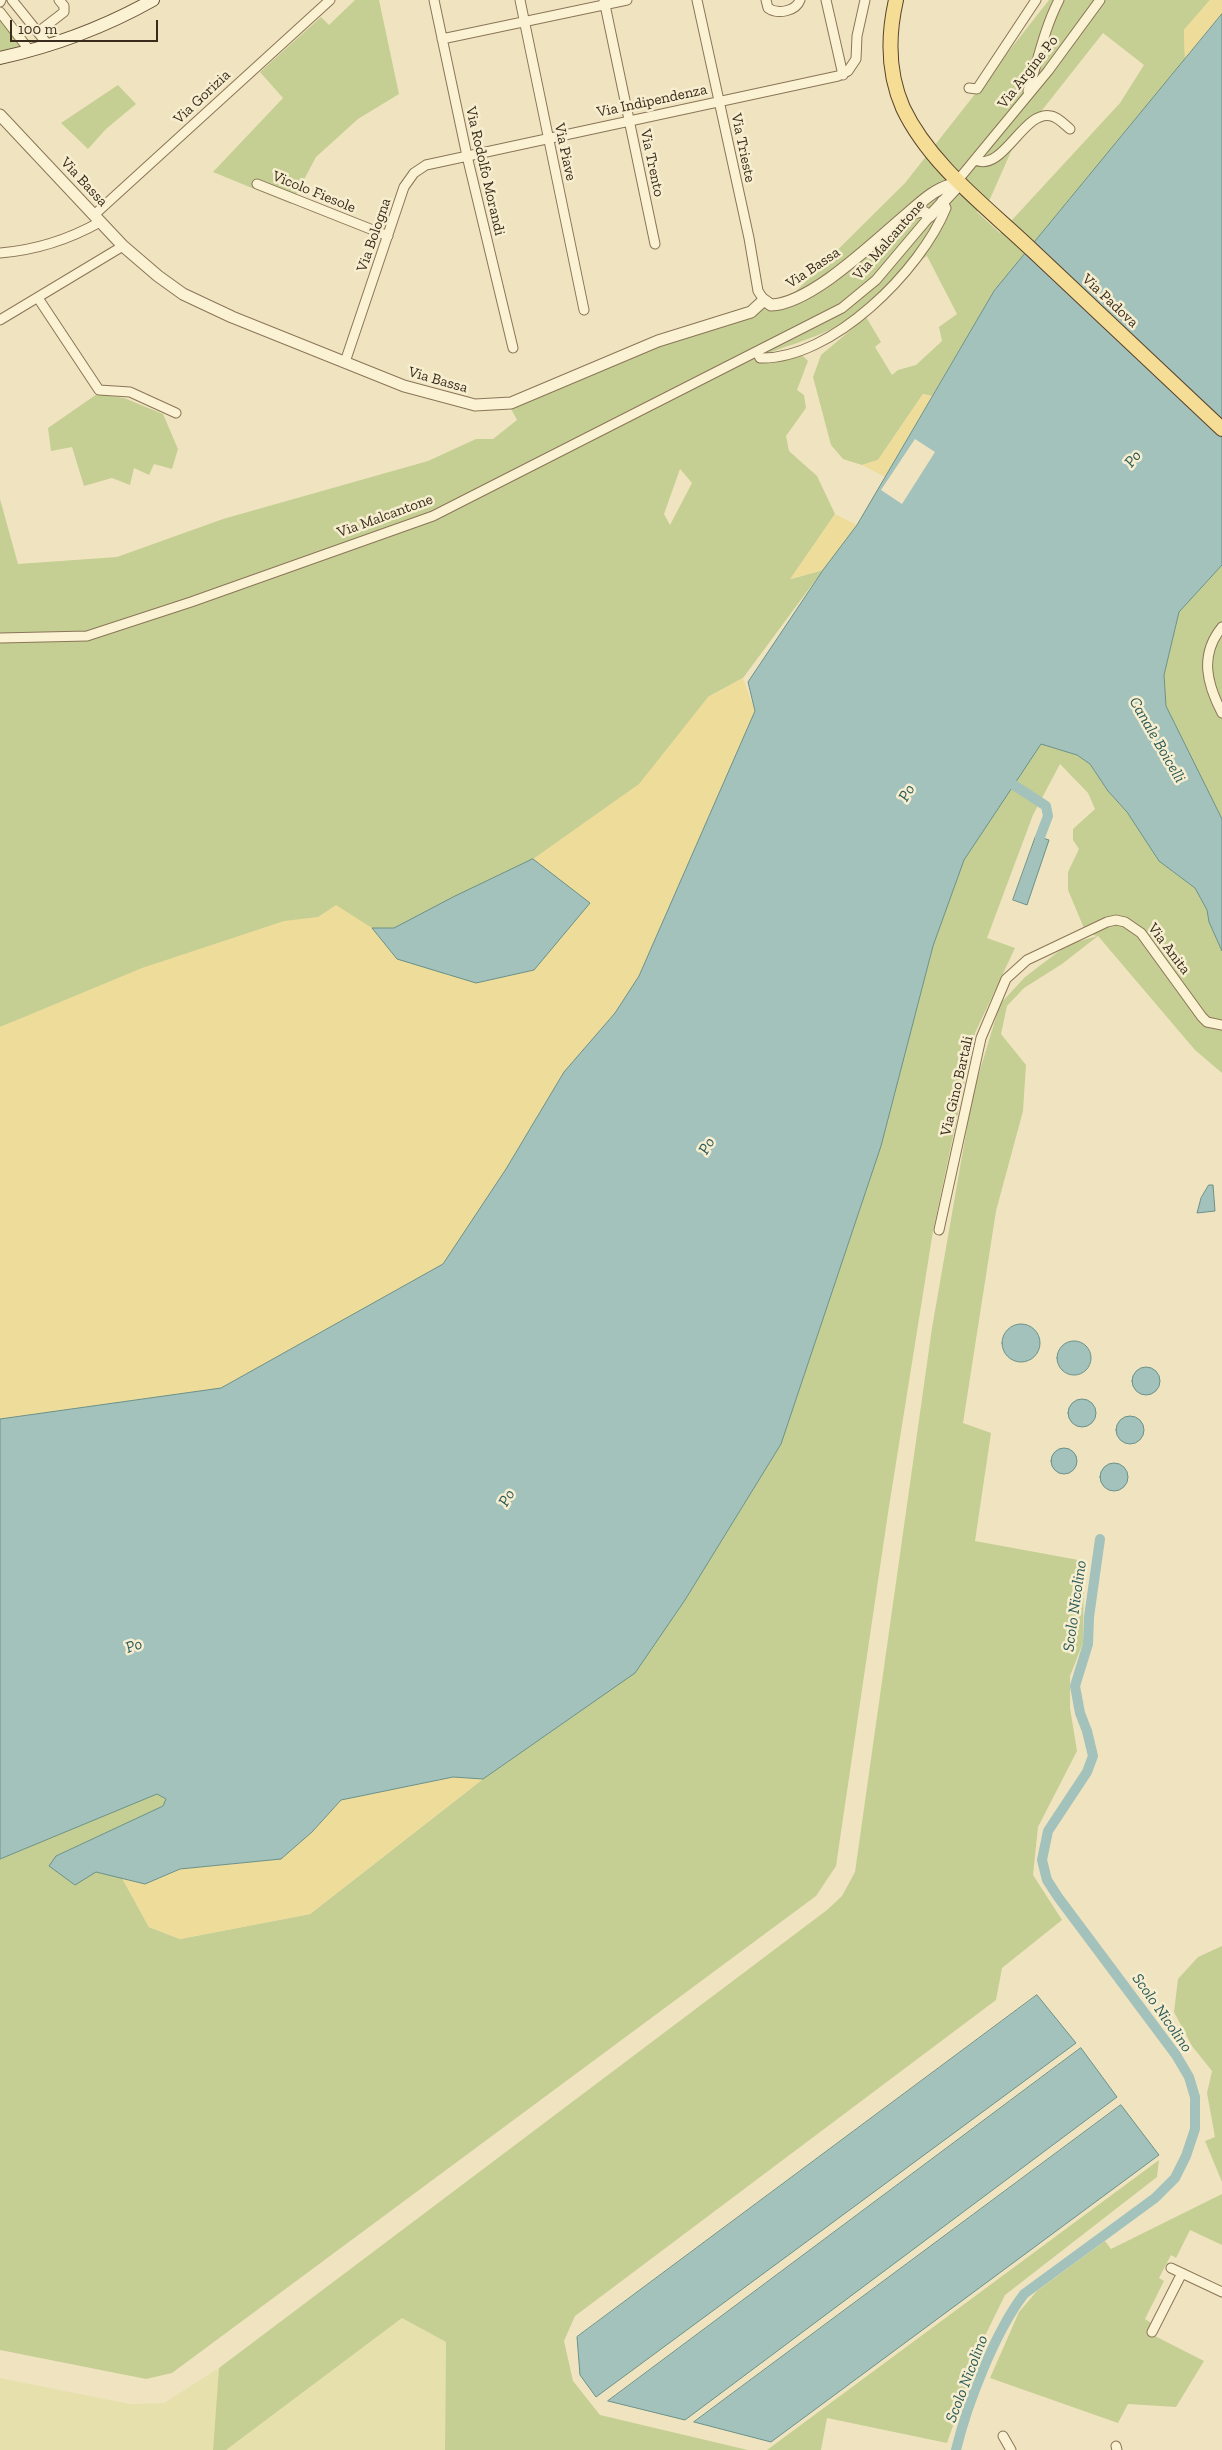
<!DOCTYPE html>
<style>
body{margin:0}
#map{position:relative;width:1222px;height:2450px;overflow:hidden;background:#f0e4c0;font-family:"Zilla Slab",serif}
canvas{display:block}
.scale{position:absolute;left:10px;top:20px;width:148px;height:22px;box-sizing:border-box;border:2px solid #392c1c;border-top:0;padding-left:6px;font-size:15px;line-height:18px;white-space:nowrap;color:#392c1c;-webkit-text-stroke:4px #f7eed0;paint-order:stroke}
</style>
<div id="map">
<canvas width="1222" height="2450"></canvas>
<div class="scale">100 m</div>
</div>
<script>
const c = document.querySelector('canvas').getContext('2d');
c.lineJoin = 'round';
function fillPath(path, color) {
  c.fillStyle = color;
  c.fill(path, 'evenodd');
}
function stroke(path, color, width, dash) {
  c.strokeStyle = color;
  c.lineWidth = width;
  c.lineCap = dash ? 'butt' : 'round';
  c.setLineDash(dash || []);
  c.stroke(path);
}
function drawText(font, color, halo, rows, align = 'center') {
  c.font = font + ' "Zilla Slab",serif';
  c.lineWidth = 5;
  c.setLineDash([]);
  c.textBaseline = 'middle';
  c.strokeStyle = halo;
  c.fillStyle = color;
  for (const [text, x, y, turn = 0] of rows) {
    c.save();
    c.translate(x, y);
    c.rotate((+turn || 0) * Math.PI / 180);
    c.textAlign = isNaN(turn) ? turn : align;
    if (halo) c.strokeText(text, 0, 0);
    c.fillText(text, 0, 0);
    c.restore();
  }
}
const farmland = new Path2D(`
 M402,2318L446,2342L445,2450H226Z
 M219,2368L213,2450H0V2378L130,2404L164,2403Z`);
const green = new Path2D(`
 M355,0H379L399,94L358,119L316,157L291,204L213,172L283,98L260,72L321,17L329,25Z
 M1049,0H1210L1184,30L1185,59L994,291L932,396L923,394L878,460L862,465L843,459L831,445L813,377L821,355L866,317L881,342L875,347L892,375L898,370L916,365L942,341L939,327L957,314L927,256C895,278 869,307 835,327C810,341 782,346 756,359H784L802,355L808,361L797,390L804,395L806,408L786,436L789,451L817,476L835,514L791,579L823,570L743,678L708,697L639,976L13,1022L0,1027V499L18,564L117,557L223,519L428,461L476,439H493L517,420L511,409L618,363L790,297L905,183ZM1103,33L1144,65L1120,103L1000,233L977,212L990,199L1013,147ZM680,469L692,483L670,525L664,514ZM372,928H394L397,959Z
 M0,19L20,46L0,51Z
 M118,85L136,104L106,129L88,149L61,123Z
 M97,394L124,398L163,414L178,449L172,469L154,464L149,475L134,468L130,485L112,478L84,486L72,447L51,451L48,428Z
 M1222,565V819L1166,706L1164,675L1179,612Z
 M1041,743L1077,755L1090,764L1108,791L1127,812L1159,861L1195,888L1207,910L1209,922L1222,951V1073L1195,1050L1098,936L1062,964L1024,988L1007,1006L1001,1034L1026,1065L1023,1111L996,1211L963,1423L991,1433L975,1541L1084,1561L1083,1643L1070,1676V1708L1077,1751L1038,1827L1033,1875L1062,1920L1002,1968L996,2000L575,2316L564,2341L573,2381L600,2415L748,2450H445L446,2342L402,2318L226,2450H213L219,2368L827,1910L842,1896L855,1872L932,1328L973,1093L1000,1004L1025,977L1067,945L1097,936L1086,933L1068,890V872L1079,849L1073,840V829L1095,809L1088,793L1060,764L1033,815L987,938L1015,948L975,1033L933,1231L888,1513L836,1866L816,1896L172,2373L146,2379L0,2350V1859L157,1794L166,1799L163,1806L56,1856L96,1872L122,1878L149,1927L180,1939L310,1914L483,1779L635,1672L685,1600L781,1444L881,1146L933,946L964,859Z
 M1222,1946V2182L1205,2141L1215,2137L1207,2093L1212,2071L1192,2046L1174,2012L1178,1979L1198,1957Z
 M1159,2160L1157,2177L1005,2295L982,2342L947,2443L827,2418L821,2450H767Z
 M1222,2194V2245L1190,2230L1176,2258L1171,2255L1159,2278L1164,2281L1145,2319L1151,2323L1147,2332L1204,2361L1176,2407L1128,2404L1118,2423L990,2378L1019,2312L1037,2291L1105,2241L1111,2249Z`);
const sand = new Path2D(`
 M1210,0H1222V14L1185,59L1184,30Z
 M923,394L932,396L885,477L862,465L878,460Z
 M835,514L857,525L823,570L790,579Z
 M743,678L755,711L639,976L615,1013L564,1072L506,1169L443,1264L221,1388L0,1419V1027L142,968L284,921L318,917L336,905L372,928L397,959L444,974L534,970L590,903L533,859L639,784L708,697Z
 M453,1777L483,1779L310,1914L180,1939L149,1927L122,1878L145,1884L180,1869L281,1859L312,1832L341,1800Z`);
const water = new Path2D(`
 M1222,14V565L1179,612L1164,675L1166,706L1222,819V951L1209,922L1207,910L1195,888L1159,861L1127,812L1108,791L1090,764L1077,755L1041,744L964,860L933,946L881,1146L781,1444L685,1600L635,1673L483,1779L453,1777L341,1800L312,1832L281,1859L180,1869L145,1884L96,1872L75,1885L49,1866L56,1856L163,1806L166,1799L157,1794L0,1859V1419L221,1388L443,1264L506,1169L564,1072L615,1013L639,976L755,711L748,682L823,570L857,525L994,291Z
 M1036,836L1049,840L1027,905L1013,900Z
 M533,859L590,903L534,970L476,983L397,959L372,928H394L453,897Z
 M1209,1185H1213L1215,1211L1197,1213L1201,1198Z
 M1002 1343a19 19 0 1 1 38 0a19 19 0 1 1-38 0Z
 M1057 1358a17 17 0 1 1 34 0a17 17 0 1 1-34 0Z
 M1132 1381a14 14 0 1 1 28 0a14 14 0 1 1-28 0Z
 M1068 1413a14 14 0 1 1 28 0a14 14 0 1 1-28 0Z
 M1116 1430a14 14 0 1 1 28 0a14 14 0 1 1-28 0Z
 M1051 1461a13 13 0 1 1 26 0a13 13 0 1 1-26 0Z
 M1100 1477a14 14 0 1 1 28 0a14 14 0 1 1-28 0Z
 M1037,1995L1076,2043L596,2397L580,2375L577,2337Z
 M1081,2048L1117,2097L685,2420L608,2401Z
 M1121,2105L1159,2155L771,2442L694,2422Z`);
const pier = new Path2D(`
 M915,439L935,452L902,504L881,490Z`);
const canal = new Path2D(`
 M1003,778L1046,806L1048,816L1040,837
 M956,2450C967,2404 995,2332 1024,2294L1155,2198L1175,2178L1186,2156L1195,2129V2097L1189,2077L1176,2055L1058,1897L1047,1880L1042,1860L1048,1831L1087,1772L1093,1756L1087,1731L1080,1713L1075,1686L1088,1644L1089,1617L1100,1539`);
const minor = new Path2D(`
 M12,0L49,46
 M434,0L467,156L513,348
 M520,0L584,310
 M604,0L655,244
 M697,0L749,238L758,291L764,300
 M766,0L768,8C778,15 796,11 800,0
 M826,0L843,75
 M0,2L1,0
 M0,12L30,51
 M38,32L64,12V6L59,0
 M442,39L627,0
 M969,88L977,89L1036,0
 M1028,91C1038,61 1044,29 1059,0
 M975,160C1003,173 1024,109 1051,116C1058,117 1065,125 1070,129
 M958,180L1048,71L1100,0
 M257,184L388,236
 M94,215L330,0
 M0,253C37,250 68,240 100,222
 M38,298L99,390L130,392L176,413
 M0,320L123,246
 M757,352L760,358C832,360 921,270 946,208L942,201
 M345,362L404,187L414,173L426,165L838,76L848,71L856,59L857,36L865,0
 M1222,627C1199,655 1207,684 1222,713
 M0,638L87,636L191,602L433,516L842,308L876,280L930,216
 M939,1230L981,1038L1006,979L1027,960L1107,922L1116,920L1125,922L1141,933L1202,1017L1207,1022L1222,1025
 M1171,2268L1222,2292
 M1152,2332L1182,2273
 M1003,2436L1011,2450
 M1116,2446L1117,2450`);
const tertiary = new Path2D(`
 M0,115L123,246L158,276L183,294L232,317L404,386L475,405L511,403L658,341L751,312L764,300L771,305C811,304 875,241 906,215C920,203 933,190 950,185
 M910,214L922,211L930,216L955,189L958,182`);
const secondary = new Path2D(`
 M0,58C54,46 105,27 153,0`);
const primary = new Path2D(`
 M896,0C888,35 888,74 903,108C930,165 987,207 1032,250C1095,310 1159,369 1222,429`);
const streetNames = [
 ["Via Argine Po",1028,72,-52],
 ["Via Gorizia",202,97,-43],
 ["Via Indipendenza",652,101,-12],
 ["Via Trieste",743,148,78],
 ["Via Piave",565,152,78],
 ["Via Trento",652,163,78],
 ["Via Rodolfo Morandi",485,171,77],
 ["Via Bassa",84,182,47],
 ["Vicolo Fiesole",314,192,22],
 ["Via Bologna",374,235,-71],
 ["Via Malcantone",889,240,-49],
 ["Via Bassa",813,268,-34],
 ["Via Padova",1110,301,43],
 ["Via Bassa",438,380,16],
 ["Via Malcantone",385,516,-20],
 ["Via Anita",1169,949,53],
 ["Via Gino Bartali",957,1086,-77]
];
const waterNames = [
 ["Po",1133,459,-51],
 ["Canale Boicelli",1157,740,60],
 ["Po",907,793,-60],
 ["Po",707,1146,-60],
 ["Po",507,1498,-60],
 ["Scolo Nicolino",1075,1606,-82],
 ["Po",134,1646,-20],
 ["Scolo Nicolino",1162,2013,55],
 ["Scolo Nicolino",967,2379,-69]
];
fillPath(farmland, '#e6e0ad');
fillPath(green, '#c5cf93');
fillPath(sand, '#eedc9b');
fillPath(water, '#a3c2bb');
stroke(water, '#6a9189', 1);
fillPath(pier, '#f0e4c0');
stroke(canal, '#a3c2bb', 10);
stroke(minor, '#8a7557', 11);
stroke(tertiary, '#8a7557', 13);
stroke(secondary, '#6c563a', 14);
stroke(primary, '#58422b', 16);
stroke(minor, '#fbf1d3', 9);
stroke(tertiary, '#fbf1d3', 11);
stroke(secondary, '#fbf1d3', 12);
stroke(primary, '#f6dd95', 14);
drawText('15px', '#392c1c', '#f7eed0', streetNames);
drawText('italic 16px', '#2a5a59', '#f7eed0', waterNames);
</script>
